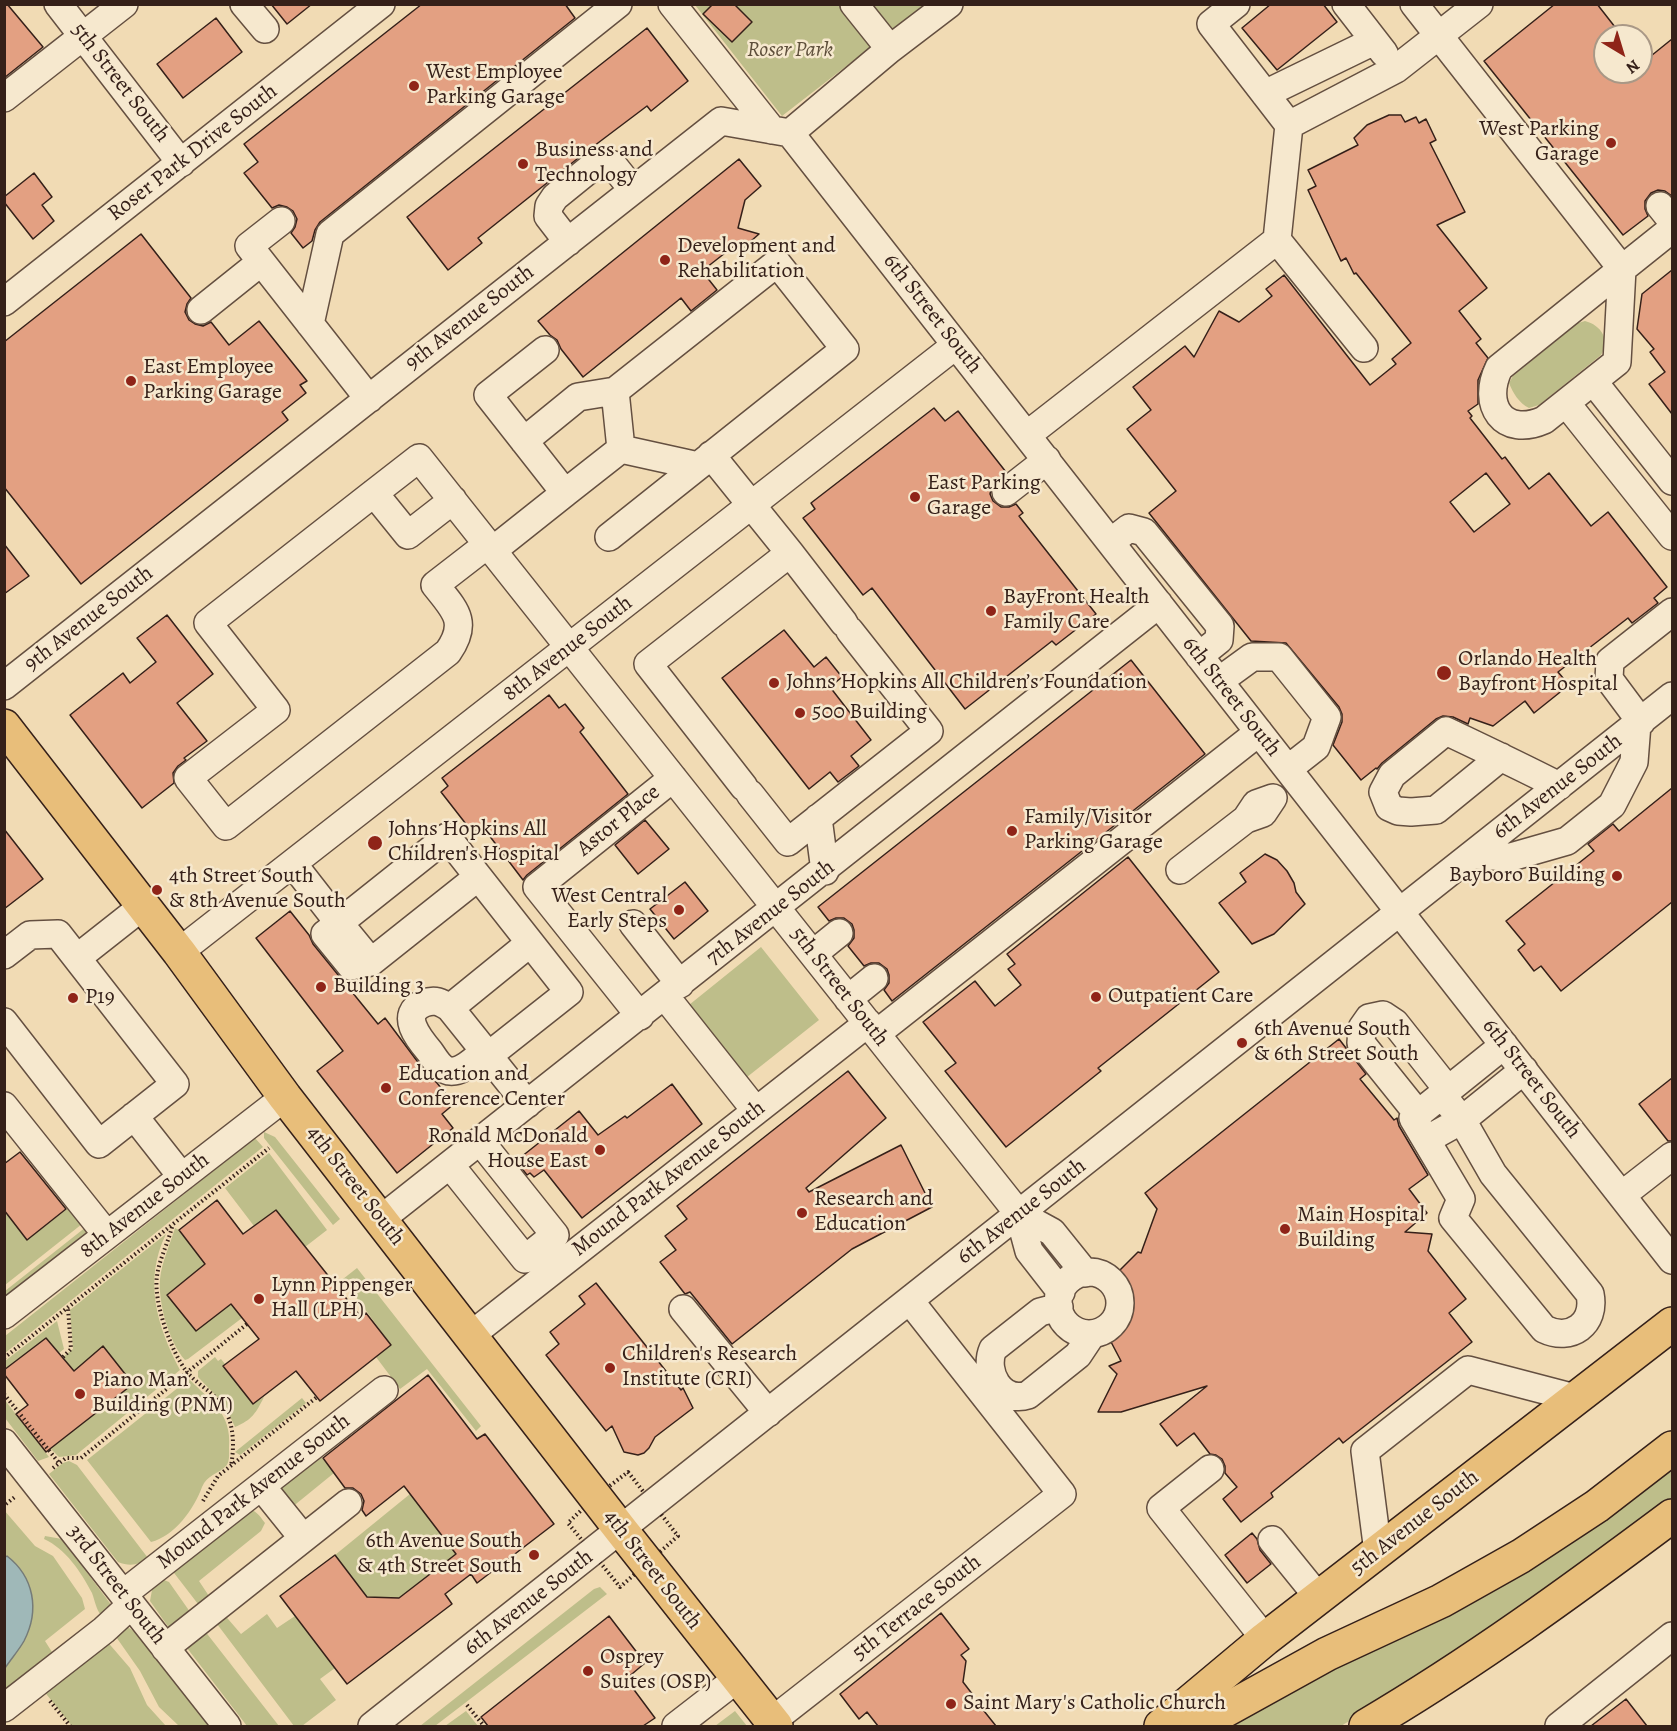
<!DOCTYPE html>
<meta charset="utf-8">
<style>
body{margin:0}
#map{position:relative;width:1677px;height:1731px;overflow:hidden;background:#f1dbb4;font-family:Alegreya,serif}
canvas{display:block}
.frame{position:absolute;inset:0;border:6px solid #352019;pointer-events:none}
.north{position:absolute;left:1593px;top:24px;width:60px;height:60px;box-sizing:border-box;background:#f6e8ce;border:2px solid #a99886;border-radius:50%;rotate:142deg;font-size:16px;font-weight:700;line-height:24px;text-align:center;color:#352019}
.north::after{content:'';display:block;margin:auto;width:21px;height:27px;background:#8f2418;clip-path:polygon(50% 0,100% 100%,50% 72%,0 100%)}
</style>
<div id="map">
<canvas width="1677" height="1731"></canvas>
<div class="frame"></div>
<div class="north">N</div>
</div>
<script>
const c = document.querySelector('canvas').getContext('2d');
c.lineJoin = 'round';
function fillPath(path, color) {
  c.fillStyle = color;
  c.fill(path, 'evenodd');
}
function stroke(path, color, width, dash) {
  c.strokeStyle = color;
  c.lineWidth = width;
  c.lineCap = dash ? 'butt' : 'round';
  c.setLineDash(dash || []);
  c.stroke(path);
}
function drawText(font, color, halo, rows, align = 'center') {
  c.font = font + ' Alegreya,serif';
  c.lineWidth = 5;
  c.setLineDash([]);
  c.textBaseline = 'middle';
  c.strokeStyle = halo;
  c.fillStyle = color;
  for (const [text, x, y, turn = 0] of rows) {
    c.save();
    c.translate(x, y);
    c.rotate((+turn || 0) * Math.PI / 180);
    c.textAlign = isNaN(turn) ? turn : align;
    if (halo) c.strokeText(text, 0, 0);
    c.fillText(text, 0, 0);
    c.restore();
  }
}
const green = new Path2D(`
 M695,5H925L782,116Z
 M1585,321C1601,325 1611,340 1601,355L1539,405L1529,408C1519,403 1513,393 1509,383L1513,376L1578,323Z
 M761,947L819,1020L742,1081L684,1009Z
 M264,1132L275,1137L340,1219L333,1225L264,1138Z
 M255,1138L263,1147L5,1353V1336Z
 M269,1153L327,1230L305,1247L276,1210L254,1226L225,1188Z
 M71,1206L82,1224L5,1285V1210L27,1240Z
 M86,1227V1233L81,1237L5,1298V1291Z
 M175,1228L179,1230L205,1264L167,1295L196,1331L231,1304L242,1318L188,1359L185,1360C169,1342 158,1303 160,1279C162,1261 170,1245 175,1228Z
 M166,1234C143,1281 157,1326 180,1370L76,1455L59,1457L50,1448L103,1346L74,1371L63,1357L73,1349L70,1310Z
 M357,1268L481,1426L476,1431L427,1369L400,1389L376,1357L391,1345L343,1279Z
 M57,1321L64,1349L59,1353L46,1338L5,1370V1361Z
 M215,1357L218,1361L221,1359L225,1364L224,1366L253,1404L264,1397C256,1413 252,1420 235,1427L224,1404L198,1377V1371Z
 M189,1379C210,1401 232,1412 229,1448C229,1453 230,1462 226,1466C218,1474 207,1475 202,1487C194,1509 175,1536 151,1542L87,1460Z
 M302,1398L306,1403L240,1455L235,1452Z
 M4,1399L49,1457L38,1461L5,1418Z
 M318,1453L334,1473L291,1508L274,1488Z
 M69,1461L77,1465L148,1558C139,1565 130,1567 118,1562L49,1474L63,1463Z
 M1672,1466V1500L1608,1550L1492,1635L1341,1726H1222Z
 M410,1494L456,1554L399,1598L367,1597L335,1555Z
 M247,1509C256,1510 259,1515 265,1523L261,1531L199,1581L209,1596L198,1604L171,1569Z
 M4,1510L35,1546L53,1556L82,1598L85,1609L45,1641L52,1652L5,1689V1668L24,1640L7,1556L5,1558Z
 M45,1536L62,1539L112,1606L101,1615C96,1609 95,1601 92,1593C81,1572 66,1549 44,1539Z
 M159,1578L169,1582L195,1619L172,1632L150,1601L152,1590Z
 M600,1587L607,1594L435,1726H420L594,1589Z
 M222,1612L241,1634L267,1614L277,1628L295,1616L335,1668L320,1679L336,1700L302,1726H294L214,1620Z
 M201,1626L279,1726H247L187,1648Z
 M127,1627C143,1632 198,1709 212,1726H179L159,1707L140,1671L114,1634Z
 M105,1639L130,1668L147,1705L166,1726H72L43,1690Z
 M466,1711L478,1726H445Z
 M735,1711L747,1726H715Z`);
const water = new Path2D(`
 M7,1556C34,1577 40,1610 24,1641C19,1650 11,1659 5,1668L4,1558Z`);
const building = new Path2D(`
 M4,4H7L43,47L4,78Z
 M271,4H312L287,24Z
 M422,4H565L575,18L320,222L315,230L312,241L303,248L291,233L295,227L297,219L293,211L287,207L279,205L272,208L244,173L258,162L244,144Z
 M713,4H734L752,22L732,42L703,14Z
 M1271,4H1323L1337,22L1277,70L1242,28Z
 M1555,4H1597L1622,36H1605V72H1641V64L1672,39V196L1665,191L1658,190L1651,193L1645,201V209L1648,216L1623,235L1484,61Z
 M216,18L242,52L183,98L157,64Z
 M647,28L688,81L651,111L647,106L582,155L478,238L482,243L448,270L407,217Z
 M1389,115H1401L1405,122L1416,117L1419,123L1426,119L1436,140L1430,143L1465,212L1437,225L1487,288L1459,311L1481,339L1476,343L1488,358L1478,380V404L1468,411L1472,416L1470,418L1502,459L1505,457L1529,489L1549,473L1591,526L1608,512L1667,587L1654,598L1658,603L1632,623L1628,618L1558,672L1569,685L1534,713L1525,701L1493,726L1470,718L1468,724L1453,717L1443,716L1436,719L1382,763L1377,769L1376,768L1361,780L1333,745L1342,722V714L1339,707L1286,643L1251,641L1149,513L1176,491L1127,429L1151,410L1133,387L1185,346L1194,357L1219,311L1239,322L1272,296L1266,289L1284,275L1370,385L1396,364L1392,359L1411,343L1356,273L1354,274L1346,258L1341,261L1308,190L1316,186L1308,170L1358,145L1354,138L1367,125ZM1486,473L1510,504L1474,532L1450,502Z
 M739,159L761,186L745,200L738,228L759,234L742,249L734,246L702,271L717,290L691,311L681,298L583,377L561,349L557,340L550,335L538,321Z
 M34,173L52,197L42,205L54,221L33,239L4,202V197Z
 M141,234L191,298L187,304L185,312L189,320L195,324L203,326L211,322L229,345L259,321L307,381L300,385L306,393L282,412L288,420L81,584L4,487V342Z
 M1672,270V414L1649,384L1665,372L1650,352L1654,349L1637,329L1642,294Z
 M934,408L945,421L958,411L1006,472L992,486L990,494L993,501L1001,507H1009L1016,504L1023,513L1019,516L1096,614L1056,645L1052,641L965,709L872,588L863,595L803,518L815,509L811,503Z
 M4,544L29,576L4,594Z
 M167,615L213,674L177,703L207,741L184,758L186,760L178,766L173,773L174,783L142,808L70,715L123,673L130,683L156,662L137,638Z
 M784,630L814,667L826,657L842,677L830,687L871,740L851,756L859,766L838,782L830,772L809,789L722,678Z
 M1131,660L1205,754L892,1001L884,990L889,983V975L887,969L879,963H871L864,966L848,946L854,938V930L852,924L844,918H836L829,921L818,907Z
 M549,695L559,708L565,704L584,728L580,732L628,794L527,875L523,880L482,826L473,833L441,792L448,786L442,778Z
 M1672,788V902L1561,991L1541,966L1534,971L1518,950L1525,944L1506,921L1594,851L1588,844L1613,824L1619,831Z
 M645,820L669,849L638,874L615,845Z
 M4,829L43,879L4,909Z
 M1265,854L1277,860L1287,871L1294,883L1296,892L1305,904L1274,934L1252,944L1219,903L1246,882L1240,873Z
 M1128,857L1219,972L1098,1068L1101,1071L1006,1147L945,1071L956,1063L923,1022L975,981L995,1006L1021,985L1008,969L1015,964L1007,954Z
 M685,882L708,911L674,939L650,909Z
 M290,911L309,935L313,944L378,1024L385,1018L426,1073L437,1083L454,1104L442,1114L453,1128L397,1173L317,1071L343,1051L256,938Z
 M1339,1039L1366,1074L1360,1079L1394,1120L1397,1118L1399,1126L1428,1175L1409,1189L1427,1213L1405,1232L1432,1234L1428,1251L1466,1299L1449,1313L1472,1342L1343,1443L1339,1438L1271,1493L1273,1497L1241,1522L1223,1499L1237,1487L1225,1473V1466L1222,1459L1216,1455L1210,1454L1194,1433L1177,1446L1160,1424L1207,1386L1121,1412H1098L1117,1374L1109,1366L1121,1361L1110,1340L1126,1326L1131,1306L1132,1296L1128,1287L1118,1272L1138,1252L1141,1253L1157,1209L1145,1193Z
 M848,1071L886,1118L806,1188L809,1192L901,1145L932,1207L852,1249L732,1344L690,1292L685,1294L660,1262L676,1250L665,1236L687,1219L677,1206Z
 M1672,1078V1141H1668L1639,1104Z
 M672,1084L702,1124L582,1218L544,1170L534,1177L530,1173L527,1175L516,1161L579,1111L598,1135L625,1116L627,1118Z
 M20,1152L66,1209L27,1240L4,1210V1164Z
 M217,1200L243,1234L276,1210L361,1317L366,1313L391,1345L320,1401L296,1371L253,1404L223,1366L259,1339L231,1304L196,1331L167,1295L205,1264L179,1230Z
 M596,1283L681,1390L683,1388L693,1408L655,1437L649,1448L644,1453L638,1455L624,1452L612,1426L606,1431L546,1355L559,1344L550,1332L585,1304L579,1296Z
 M46,1338L74,1371L103,1346L133,1384L46,1452L16,1414L28,1405L4,1374V1370Z
 M428,1375L477,1439L485,1434L554,1524L477,1583L471,1574L445,1594L452,1604L347,1684L280,1596L335,1555L367,1597L399,1598L456,1554L404,1486L366,1516L362,1510L364,1501L361,1494L353,1488H345L323,1458Z
 M1252,1533L1257,1539L1260,1550L1271,1564L1247,1583L1225,1555Z
 M941,1613L969,1649L961,1655L966,1661L963,1682L973,1695L972,1703L984,1711L996,1726H878L867,1712L859,1719L840,1694Z
 M609,1616L645,1663L626,1679L655,1718L643,1726H488L481,1717Z
 M1626,1699L1647,1726H1591Z`);
const path = new Path2D(`
 M172,1227C168,1243 159,1260 157,1276C153,1301 171,1352 187,1372C196,1383 209,1390 218,1400C234,1418 235,1443 231,1466
 M63,1357L71,1349L68,1308
 M4,1358L269,1148
 M4,1394L59,1463
 M53,1468L66,1458H81L247,1324
 M628,1472L678,1536L620,1587L568,1523L595,1497Z
 M203,1501L218,1476L317,1397
 M6,1504L16,1496
 M50,1701L70,1726
 M467,1705L484,1726`);
const minor = new Path2D(`
 M58,4L181,163
 M244,4L265,29
 M672,4L772,130
 M854,4L890,49
 M1236,4L1211,24L1289,125
 M1346,4L1384,53
 M1414,4L1622,269L1672,229
 M1265,94L1374,41
 M4,98L124,4
 M790,133L1672,1260
 M790,133L890,49L949,4
 M1660,206L1672,221
 M281,221L249,246L369,399
 M1277,240L1364,348
 M568,242L548,216L549,206L555,197L592,167L603,165H613L633,190
 M1622,269L1617,362L1544,420C1503,438 1481,405 1499,368Z
 M4,302L381,4
 M201,310L261,262
 M310,324L330,234L618,4
 M545,350L488,395L565,493L621,449
 M1593,381L1672,481
 M1566,403L1672,536
 M1027,435L1277,240L1289,125L1396,69L1479,4
 M524,441L578,397L615,391
 M711,455L790,553
 M1006,492L1047,460
 M374,493L208,623L276,710L188,778L226,826L448,652C469,622 455,610 435,585L488,544
 M453,500L408,535L374,493L419,458L1019,1214
 M609,537L845,349L777,263L615,391L621,449L698,466
 M1111,542L1129,528L1144,532L1220,626L1219,640L1199,656
 M492,551L565,493
 M1219,681L1252,657H1279L1327,717L1316,747L1288,769
 M4,686L721,121L790,133
 M1641,722L1609,679L1610,661L1672,612
 M1501,757L1436,810L1411,812L1398,811L1389,807L1383,792L1392,775L1446,731C1484,749 1522,767 1559,786
 M744,787L648,664L790,553L844,623
 M750,794L788,842L929,731L850,631
 M818,818L825,871
 M1472,855L1511,857L1567,841L1612,805L1634,762L1637,724
 M293,864L339,923L447,837L569,992L488,1056
 M1180,870L1246,819L1263,813L1273,798L1256,804L1246,819
 M633,924L680,984
 M179,952L956,345
 M813,954L839,933
 M4,955L30,935L58,934L175,1084L99,1144L4,1022
 M77,958L143,906
 M371,962L351,966L325,934L339,923L371,962L478,877
 M665,996L756,1111
 M848,999L874,978
 M450,1008C441,1002 435,999 424,1003C398,1014 419,1039 430,1052C435,1059 440,1069 449,1071C462,1073 475,1059 485,1051
 M640,1016L537,887L673,778
 M876,1034L1259,732
 M1442,1095L1462,1120L1493,1174L1590,1294C1596,1324 1571,1342 1544,1329L1453,1218L1461,1199L1413,1118L1448,1090L1504,1045
 M527,1104L450,1008L530,943
 M4,1106L107,1235
 M1418,1114L1361,1043L1362,1028L1369,1018L1383,1015L1395,1023L1448,1090
 M134,1116L182,1177
 M1426,1140L1462,1120L1524,1070
 M450,1165L525,1259L555,1235L480,1141
 M1622,1195L1672,1156
 M381,1219L1159,604
 M1058 1303a31 31 0 1 1 62 0a31 31 0 1 1-62 0Z
 M1061,1292L1029,1251L1019,1214L1052,1232L1085,1273
 M1059,1307L1040,1312L993,1349C983,1372 1001,1404 1028,1395L1078,1355L1092,1334
 M683,1309L768,1413
 M4,1315L285,1097
 M471,1335L868,1023
 M4,1443L227,1726
 M1210,1469L1161,1508L1265,1639
 M262,1487L303,1538
 M1272,1540L1319,1598
 M1378,1552L1365,1451L1468,1370L1575,1398
 M123,1594L384,1390
 M165,1648L348,1503
 M4,1708L104,1630L131,1605
 M772,1721L1062,1494L910,1301
 M372,1726L1672,696
 M676,1726L738,1678
 M1559,1726L1672,1636`);
const major = new Path2D(`
 M4,726L179,952L285,1097L621,1530L776,1726
 M1161,1726L1265,1639L1672,1324`);
const highway = new Path2D(`
 M1197,1726L1327,1654L1441,1601L1521,1556L1597,1506L1672,1448
 M1366,1726C1473,1663 1573,1590 1672,1516`);
const markers = [
 [414,86,6,"#8f2418"],
 [1611,143,6,"#8f2418"],
 [523,164,6,"#8f2418"],
 [665,260,6,"#8f2418"],
 [131,381,6,"#8f2418"],
 [915,497,6,"#8f2418"],
 [991,611,6,"#8f2418"],
 [1444,673,8,"#8f2418"],
 [774,683,6,"#8f2418"],
 [800,713,6,"#8f2418"],
 [1012,831,6,"#8f2418"],
 [375,843,8,"#8f2418"],
 [1617,876,6,"#8f2418"],
 [157,890,6,"#8f2418"],
 [679,910,6,"#8f2418"],
 [321,987,6,"#8f2418"],
 [1096,997,6,"#8f2418"],
 [73,998,6,"#8f2418"],
 [1242,1043,6,"#8f2418"],
 [386,1088,6,"#8f2418"],
 [600,1150,6,"#8f2418"],
 [802,1213,6,"#8f2418"],
 [1285,1229,6,"#8f2418"],
 [259,1299,6,"#8f2418"],
 [610,1368,6,"#8f2418"],
 [80,1394,6,"#8f2418"],
 [534,1555,6,"#8f2418"],
 [588,1671,6,"#8f2418"],
 [951,1704,6,"#8f2418"]
];
const parkNames = [
 ["Roser Park",790,51]
];
const poiNames = [
 ["West Employee",426,73],
 ["Parking Garage",426,98],
 ["West Parking",1599,130,"right"],
 ["Garage",1599,155,"right"],
 ["Business and",535,151],
 ["Technology",535,176],
 ["Development and",677,247],
 ["Rehabilitation",677,272],
 ["East Employee",143,368],
 ["Parking Garage",143,393],
 ["East Parking",927,484],
 ["Garage",927,509],
 ["BayFront Health",1003,598],
 ["Family Care",1003,623],
 ["Orlando Health",1458,660],
 ["Bayfront Hospital",1458,685],
 ["Johns Hopkins All Children’s Foundation",786,683],
 ["500 Building",812,713],
 ["Family/Visitor",1024,818],
 ["Parking Garage",1024,843],
 ["Johns Hopkins All",388,830],
 ["Children's Hospital",388,855],
 ["Bayboro Building",1605,876,"right"],
 ["4th Street South",169,877],
 ["& 8th Avenue South",169,902],
 ["West Central",667,897,"right"],
 ["Early Steps",667,922,"right"],
 ["Building 3",333,987],
 ["Outpatient Care",1108,997],
 ["P19",85,998],
 ["6th Avenue South",1254,1030],
 ["& 6th Street South",1254,1055],
 ["Education and",398,1075],
 ["Conference Center",398,1100],
 ["Ronald McDonald",588,1137,"right"],
 ["House East",588,1162,"right"],
 ["Research and",814,1200],
 ["Education",814,1225],
 ["Main Hospital",1297,1216],
 ["Building",1297,1241],
 ["Lynn Pippenger",271,1286],
 ["Hall (LPH)",271,1311],
 ["Children's Research",622,1355],
 ["Institute (CRI)",622,1380],
 ["Piano Man",92,1381],
 ["Building (PNM)",92,1406],
 ["6th Avenue South",522,1542,"right"],
 ["& 4th Street South",522,1567,"right"],
 ["Osprey",600,1658],
 ["Suites (OSP)",600,1683],
 ["Saint Mary's Catholic Church",963,1704]
];
const streetNames = [
 ["5th Street South",120,83,52],
 ["Roser Park Drive South",193,153,-38],
 ["6th Street South",932,314,52],
 ["9th Avenue South",470,318,-38],
 ["9th Avenue South",89,619,-38],
 ["8th Avenue South",568,649,-38],
 ["6th Street South",1231,697,52],
 ["6th Avenue South",1558,787,-38],
 ["Astor Place",619,821,-39],
 ["7th Avenue South",771,913,-38],
 ["5th Street South",839,987,52],
 ["6th Street South",1531,1079,52],
 ["Mound Park Avenue South",669,1179,-38],
 ["4th Street South",355,1186,52],
 ["8th Avenue South",145,1206,-38],
 ["6th Avenue South",1022,1212,-38],
 ["Mound Park Avenue South",254,1492,-38],
 ["5th Avenue South",1415,1523,-38],
 ["4th Street South",652,1570,52],
 ["3rd Street South",116,1585,52],
 ["6th Avenue South",529,1603,-38],
 ["5th Terrace South",917,1608,-38]
];
fillPath(green, '#bebe8a');
fillPath(water, '#9fb8b8');
stroke(water, '#757b78', 1.5);
fillPath(building, '#e3a082');
stroke(building, '#352019', 1.5);
stroke(minor, '#644f40', 30);
stroke(major, '#352019', 36);
stroke(highway, '#352019', 36);
stroke(path, '#352019', 4, [1.5, 3]);
stroke(minor, '#f6e8ce', 27);
stroke(major, '#e8be7a', 33);
stroke(highway, '#e8be7a', 33);
for (const [x, y, r, color] of markers) {
  const dot = new Path2D();
  dot.arc(x, y, r, 0, 2 * Math.PI);
  c.fillStyle = color;
  c.fill(dot);
  stroke(dot, '#f6e8ce', 2);
}
drawText('italic 22px', '#5e4f3b', '#f6e8ce', parkNames);
drawText('22px', '#352019', '#f6e8ce', poiNames, 'left');
drawText('22px', '#352019', '#f6e8ce', streetNames);
</script>
